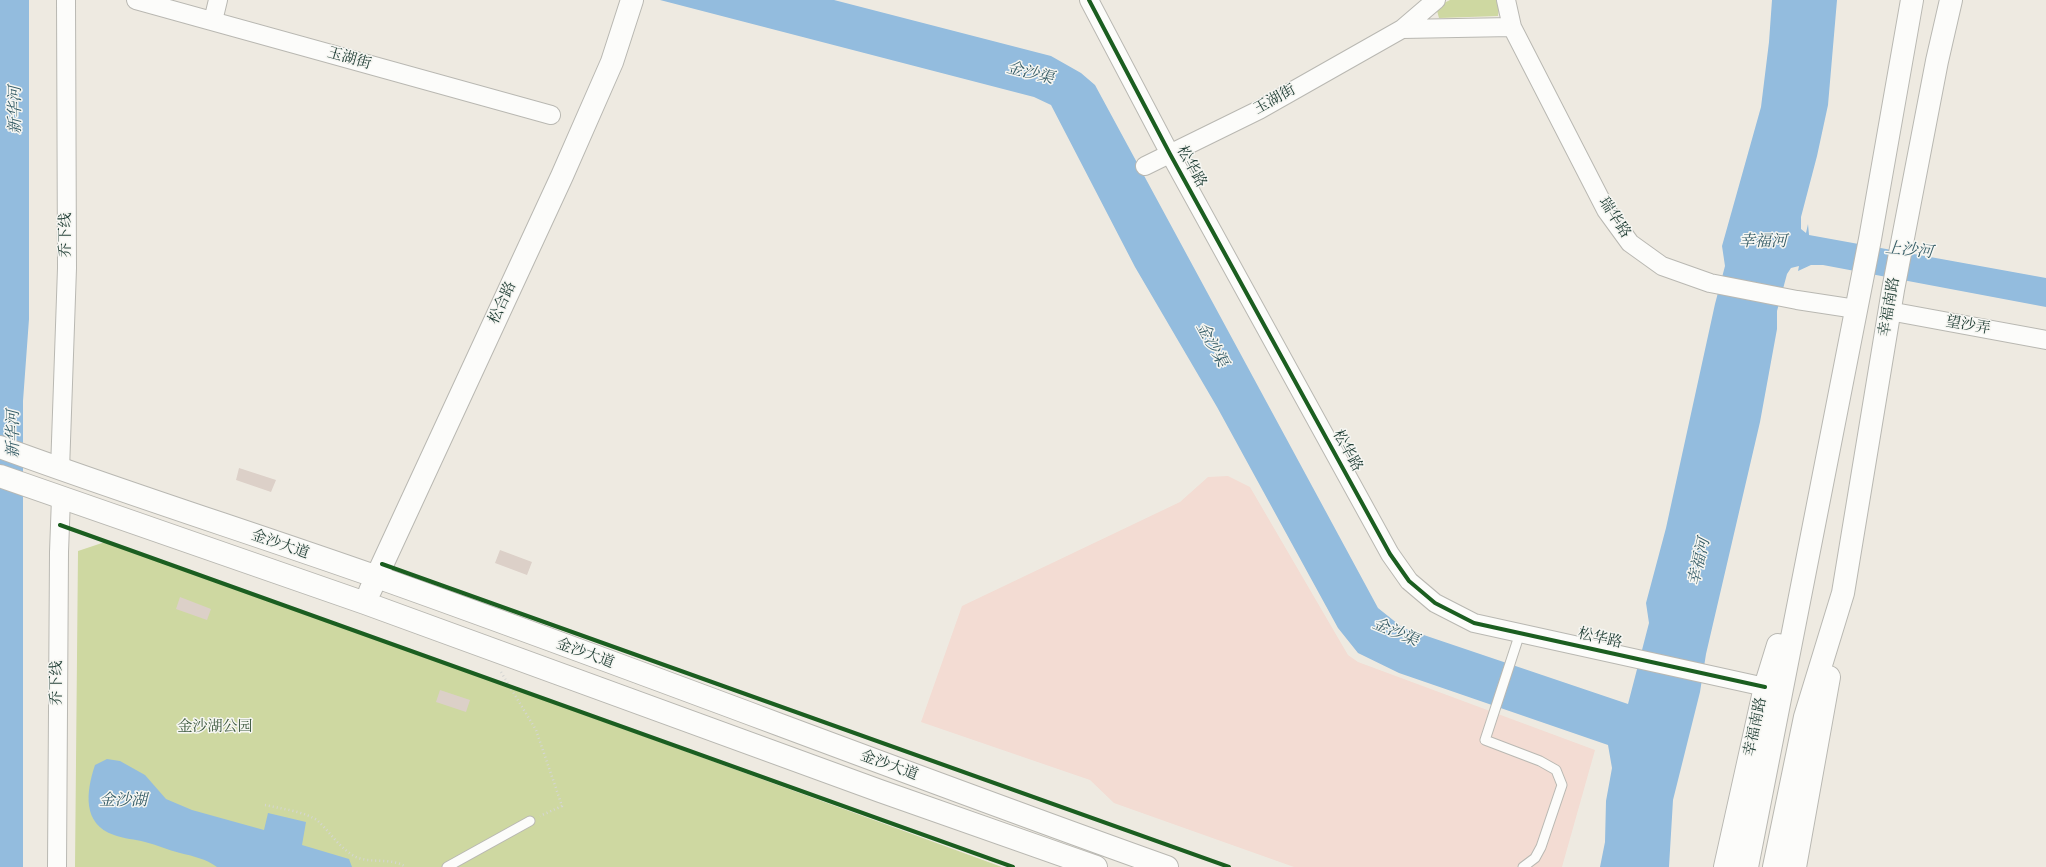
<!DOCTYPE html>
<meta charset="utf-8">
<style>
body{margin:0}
canvas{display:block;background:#eeeae1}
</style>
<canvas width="2046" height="867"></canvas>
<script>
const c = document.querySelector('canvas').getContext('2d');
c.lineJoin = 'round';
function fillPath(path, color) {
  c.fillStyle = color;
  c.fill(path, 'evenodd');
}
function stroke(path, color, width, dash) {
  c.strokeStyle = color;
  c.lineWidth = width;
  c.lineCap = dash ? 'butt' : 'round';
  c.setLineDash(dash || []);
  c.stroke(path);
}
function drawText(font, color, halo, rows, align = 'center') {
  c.font = font + ' Cardo,"Noto Serif SC",serif';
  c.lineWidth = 3;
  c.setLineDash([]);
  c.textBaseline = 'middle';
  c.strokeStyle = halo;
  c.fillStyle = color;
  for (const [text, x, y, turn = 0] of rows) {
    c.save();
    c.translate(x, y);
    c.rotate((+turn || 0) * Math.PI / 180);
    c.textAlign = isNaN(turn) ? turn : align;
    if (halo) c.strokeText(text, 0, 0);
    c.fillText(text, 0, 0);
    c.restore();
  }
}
const built = new Path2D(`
 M1228,476L1250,487L1348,655L1358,662L1595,750L1562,867H1294L1114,803L1090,780L921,722L962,606L1180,502L1208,477Z`);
const green = new Path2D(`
 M1450,0H1500L1498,16L1439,18L1436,7Z
 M108,541C406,651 704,757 1002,867H75L78,551Z`);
const water = new Path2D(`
 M0,0H29V319L23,401V867H0Z
 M660,0H834L1051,56L1081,73L1095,85L1378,608L1403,628L1628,704L1649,623L1646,603L1666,528L1715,304L1725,266L1722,246L1761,107L1769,42L1772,0H1837L1828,105L1817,156L1801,217V229L1806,233L1808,224L1809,235L2046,278V307L1823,265H1811L1798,271L1799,266L1791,268L1787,274L1777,311V329L1760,422L1706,654L1700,692L1673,800L1669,867H1600L1605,842L1606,801L1612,768L1608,745L1399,673L1358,653L1338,628L1217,407L1135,267L1051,105L1034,97Z
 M107,759L120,761L145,775L166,799L192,810L264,830L268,813L306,822L302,845L349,859L352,867H217C206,859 193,856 180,853C168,850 157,845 145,842C135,839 124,839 114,835C82,824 86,792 95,765Z`);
const building = new Path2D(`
 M239,468L276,480L271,492L236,480Z
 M500,550L532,562L527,575L495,563Z
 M180,597L211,609L207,620L176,609Z
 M440,690L470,700L466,712L436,702Z`);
const path = new Path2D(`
 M501,672L536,730L562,806L540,816
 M265,805C278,808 307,812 318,821C330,832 340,849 356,857C372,864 391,857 406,867`);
const lane = new Path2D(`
 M1520,633L1485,740L1540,761L1556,770L1562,785L1541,847L1535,858L1523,867
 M447,867L530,821`);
const street = new Path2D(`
 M136,0L551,115
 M1089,0L1170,154L1390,554L1409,581L1435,603L1474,623L1765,687
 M1506,0L1512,27L1606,210L1630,243L1662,266L1710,283L1797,300L1856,309
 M213,21L218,0
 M1402,29L1512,27
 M1145,166L1259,110L1402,29L1436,0
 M1889,311L2046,340
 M60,470L67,268L66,0
 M57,867L59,552L61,498`);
const secondary = new Path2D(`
 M0,447C125,493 252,533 377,577C642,671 903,773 1167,867
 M0,476L365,603L880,791L1096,867
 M370,591L562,176L612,62L632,0
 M1725,867L1765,687L1778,645
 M1747,867L1870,239L1912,0
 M1774,867L1805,717L1843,593L1893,290L1937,61L1951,0
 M1795,867L1829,677`);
const cycleway = new Path2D(`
 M1089,0L1170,154L1390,554L1409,581L1435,603L1474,623L1765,687
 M60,525L1013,867
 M382,564L1229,867`);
const streetNames = [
 ["玉湖街",349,59,16],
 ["玉湖街",1275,100,-29],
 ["松华路",1191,167,61],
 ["瑞华路",1614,218,57],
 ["乔下线",67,235,-90],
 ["松合路",503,303,-65],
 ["幸福南路",1890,307,-80],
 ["望沙弄",1968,326,10],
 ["松华路",1347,451,61],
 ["金沙大道",280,545,19],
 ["松华路",1600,639,13],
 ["金沙大道",585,654,20],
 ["乔下线",58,683,-90],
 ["幸福南路",1756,727,-78],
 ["金沙大道",889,766,20]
];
const parkNames = [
 ["金沙湖公园",215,728]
];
const waterNames = [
 ["金沙渠",1030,74,14],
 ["新华河",16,110,-90],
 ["幸福河",1763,242],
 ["上沙河",1909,251,6],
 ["金沙渠",1211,345,61],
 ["新华河",14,434,-90],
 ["幸福河",1700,562,-77],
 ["金沙渠",1395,633,23],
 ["金沙湖",123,801]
];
fillPath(built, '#f3dcd3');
fillPath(green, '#ced8a1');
fillPath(water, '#93bcde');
fillPath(building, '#dcd0c8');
stroke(lane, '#b9b8b2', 11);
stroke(street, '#b9b8b2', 20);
stroke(secondary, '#b9b8b2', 24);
stroke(path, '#d5d6d3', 2.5, [1, 3]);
stroke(lane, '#fcfcfa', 9);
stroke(street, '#fcfcfa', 18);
stroke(secondary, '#fcfcfa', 22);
stroke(cycleway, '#1b5e20', 4);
drawText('15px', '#1f3d34', '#f6f6f2', streetNames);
drawText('15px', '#3d593f', '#f6f6f2', parkNames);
drawText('italic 16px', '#365d67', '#f6f6f2', waterNames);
</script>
